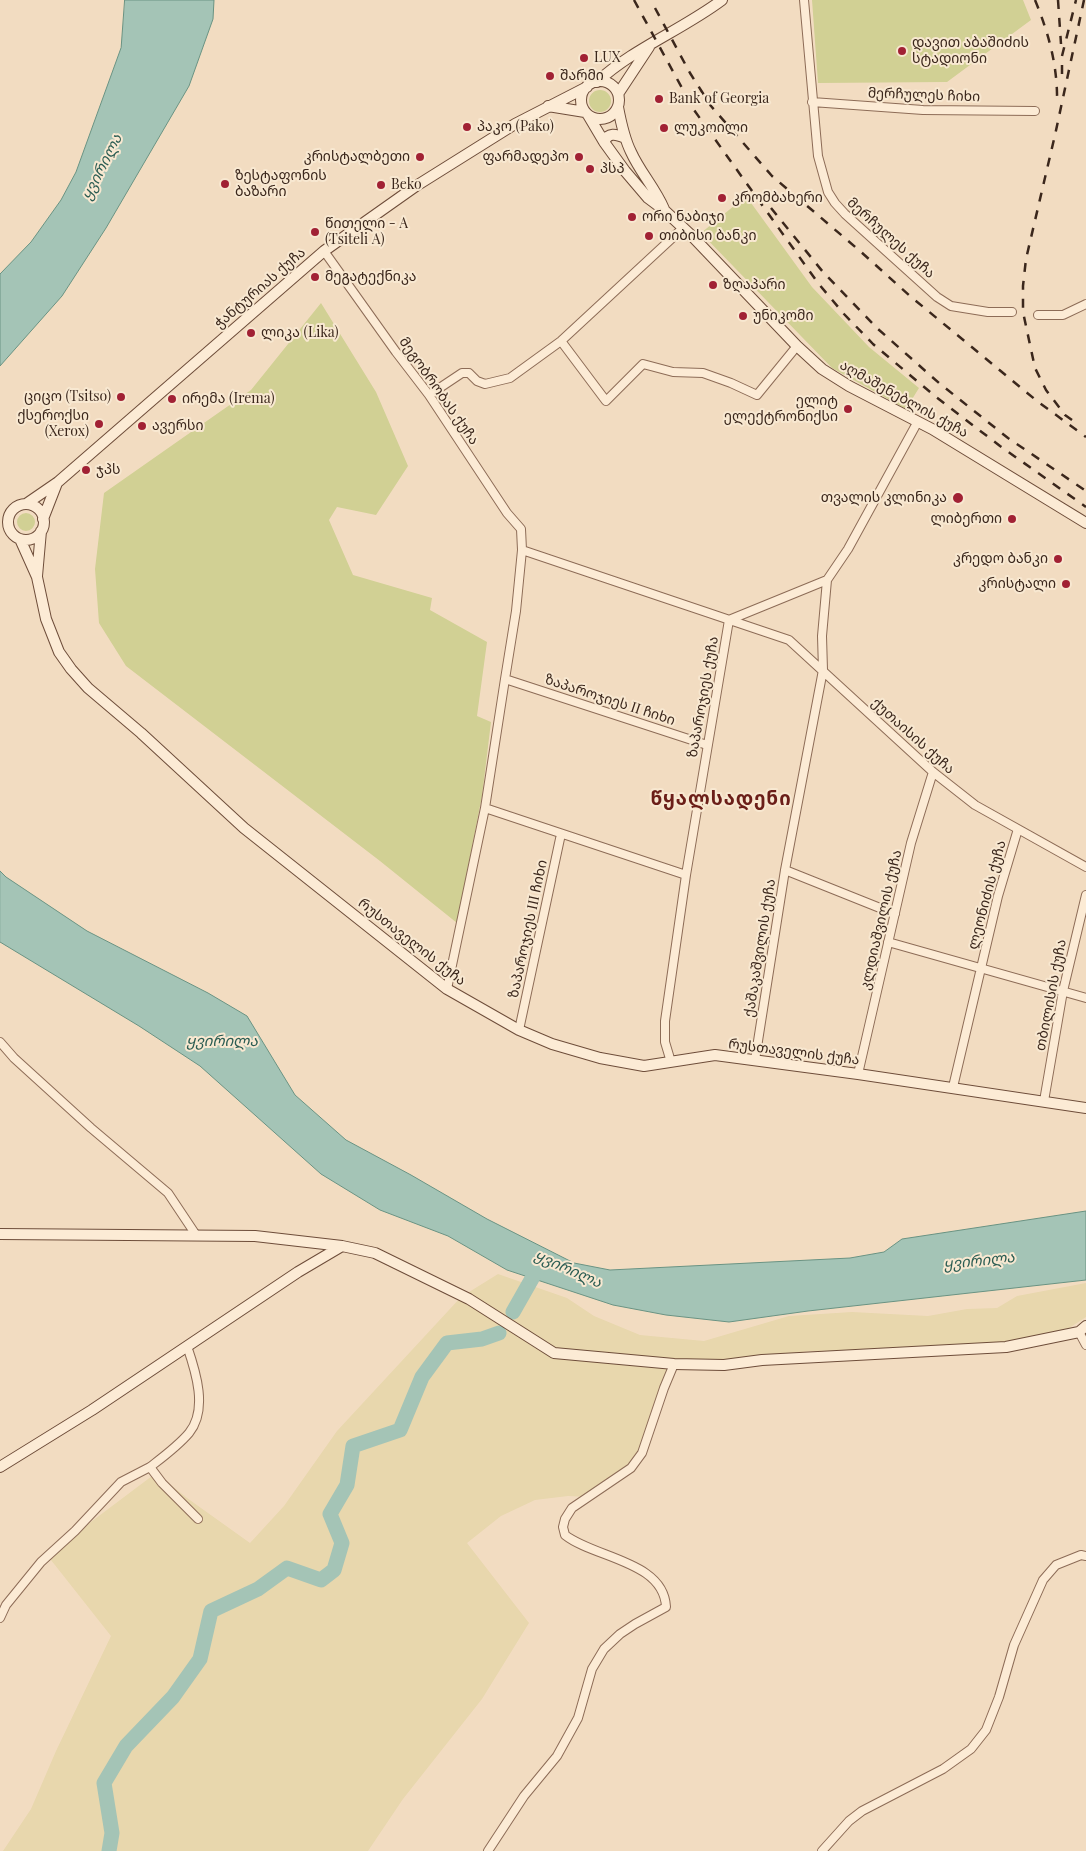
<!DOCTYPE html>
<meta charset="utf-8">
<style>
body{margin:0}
canvas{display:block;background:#f2dcc1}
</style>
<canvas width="1086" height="1851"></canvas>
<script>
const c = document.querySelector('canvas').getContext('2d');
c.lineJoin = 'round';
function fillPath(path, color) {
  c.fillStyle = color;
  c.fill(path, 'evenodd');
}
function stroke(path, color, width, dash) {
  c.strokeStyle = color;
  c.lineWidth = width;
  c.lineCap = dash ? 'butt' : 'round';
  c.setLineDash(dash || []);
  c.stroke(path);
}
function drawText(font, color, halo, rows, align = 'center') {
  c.font = font + ' "Playfair Display","Noto Sans Georgian",serif';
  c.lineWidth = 4;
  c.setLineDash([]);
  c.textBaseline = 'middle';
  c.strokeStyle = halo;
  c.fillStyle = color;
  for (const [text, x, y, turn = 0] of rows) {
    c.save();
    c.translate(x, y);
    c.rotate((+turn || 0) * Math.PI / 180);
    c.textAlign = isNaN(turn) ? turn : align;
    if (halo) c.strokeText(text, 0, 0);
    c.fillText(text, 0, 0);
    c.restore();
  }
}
const farmland = new Path2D(`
 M498,1274L567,1298L594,1316L640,1335L704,1341L789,1316L852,1312L928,1316L967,1309L997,1308L1017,1296L1086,1283V1317L1063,1332L1018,1342L880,1350L812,1351L720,1360H671L658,1405L635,1462L588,1497L568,1496L535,1500L501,1516L467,1543L529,1623L482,1699L403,1799L368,1851H3L31,1809L56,1751L111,1636L47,1555L156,1473L187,1498L250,1543L284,1506L337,1431L461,1297Z`);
const green = new Path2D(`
 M812,0H1023L1031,20L947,82L818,83Z
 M589 101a11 11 0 1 1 22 0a11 11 0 1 1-22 0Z
 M746,196L812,287L869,347L919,388L906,409L832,368L701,233Z
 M321,303L376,392L408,466L376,515L337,507L329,520L353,575L432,598L430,610L487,642L477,716L491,722L482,796L457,923L380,861L126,666L99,623L95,569L104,493L251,390Z
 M17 522a9 9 0 1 1 18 0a9 9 0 1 1-18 0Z`);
const water = new Path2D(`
 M125,0H214L213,19L189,86L106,228L62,296L0,366V274L31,242L61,200L76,172L121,48Z
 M0,871L6,877L87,931L208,993L247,1016L295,1095L346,1140L411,1175L487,1219L574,1263L610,1270L850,1258L884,1252L902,1239L1086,1211V1280L808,1311L729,1322L666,1315L613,1305L507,1270L448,1236L380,1210L321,1174L200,1066L139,1026L0,942Z`);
const river = new Path2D(`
 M513,1312L542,1261
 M109,1851L112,1833L104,1783L126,1746L173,1697L200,1659L211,1611L258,1589L287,1568L321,1580L334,1570L342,1543L330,1514L347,1485L353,1446L400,1430L422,1377L447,1343L482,1339L499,1333`);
const street = new Path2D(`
 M804,0L818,156L828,192L835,203L845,214L937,297L951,306L988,312H1012
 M812,102L923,110L1035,111
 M324,251L396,352L429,395L507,513L521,529L522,550L516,611L505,679L485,808L447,989
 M1038,315H1063L1086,304
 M561,341L606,401L643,364L673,372L703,373L731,383L757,395L797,346
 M429,395L462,373H469L477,381L485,384L510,378L561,341L683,228
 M522,550L789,640L933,772L975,805L1086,867
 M505,679L707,745
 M485,808L686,875
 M785,870L895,914
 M888,942L1086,998
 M519,1030L561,834
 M0,1042L14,1058L91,1128L168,1193L196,1235
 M755,1060L785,870L823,670L822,636L827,580
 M671,1062L665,1042V1021L686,875L729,620L827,580L848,549L917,423
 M858,1074L911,843L933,772
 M953,1087L998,896L1018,829
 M1044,1101L1063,991L1086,895
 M1079,1332L1086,1345
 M187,1346C196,1372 208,1410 189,1433C178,1446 163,1457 150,1467L162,1483L198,1519
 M0,1618L6,1605L41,1562L75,1531L121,1482L150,1467
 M488,1851L524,1796L557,1756L578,1718L592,1669L604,1649L620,1634L635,1624L666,1607C664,1561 594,1558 565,1535L563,1527L565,1519L572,1508L631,1468L642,1453L664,1388L674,1364
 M822,1851L849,1821L862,1811L943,1769L971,1749L986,1730L999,1697L1014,1645L1043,1580L1056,1565L1081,1555L1086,1556`);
const secondary = new Path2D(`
 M581 100a19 19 0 1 1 38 0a19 19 0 1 1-38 0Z
 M597,82C634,48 682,30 722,0
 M618,94L649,47
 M548,106L585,112
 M618,107C621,123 624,138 631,152C640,172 655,188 664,209
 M588,115L604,142L625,171L648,198L664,210L693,237L797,346L822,369L849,386L932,429L1086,523
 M604,142C608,132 616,134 625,138
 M26,504L58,482L324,251L416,186L515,124L587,87
 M8 522a18 18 0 1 1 36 0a18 18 0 1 1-36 0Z
 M43,519L57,483
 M20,539L37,577L46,619L59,652L71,669L88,688L141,733L244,828L447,989L519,1030L552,1044L600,1058L644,1066L715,1055L858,1074L1086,1108
 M37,576L41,531
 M0,1234L255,1236L342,1246L375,1253L469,1299L554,1353L674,1364L724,1365L762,1360L1006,1347L1079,1332L1086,1326
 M0,1467L92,1410L298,1272L342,1246`);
const rail = new Path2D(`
 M634,0L694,110L818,283L844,314L873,344L936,397L1000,446L1086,507
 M1035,0C1049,34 1058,67 1057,104
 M1058,0L1061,44
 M655,8L690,73L711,106L772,176L860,251L910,296L1037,401L1086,437
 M1062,74V56L1076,0
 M771,208L823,272L878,329L939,383L1008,438L1086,491
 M1072,420L1065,415L1046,390L1035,368L1023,312V286L1026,259L1055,135L1084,0`);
const markers = [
 [902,51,5,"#a12134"],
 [584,58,5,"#a12134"],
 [550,76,5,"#a12134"],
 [659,99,5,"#a12134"],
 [467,127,5,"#a12134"],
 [664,128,5,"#a12134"],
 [420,157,5,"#a12134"],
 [579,157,5,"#a12134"],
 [590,169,5,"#a12134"],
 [225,184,5,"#a12134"],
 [381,185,5,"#a12134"],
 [722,198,5,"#a12134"],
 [632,217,5,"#a12134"],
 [315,232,5,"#a12134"],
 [649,236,5,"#a12134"],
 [315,277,5,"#a12134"],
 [713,285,5,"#a12134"],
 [743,316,5,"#a12134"],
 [251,333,5,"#a12134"],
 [121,397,5,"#a12134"],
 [172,399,5,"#a12134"],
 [848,409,5,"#a12134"],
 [99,424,5,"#a12134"],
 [142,426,5,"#a12134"],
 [86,470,5,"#a12134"],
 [958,498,6,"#a12134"],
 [1012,519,5,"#a12134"],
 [1058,559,5,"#a12134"],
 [1066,584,5,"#a12134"]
];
const poiNames = [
 ["დავით აბაშიძის",912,43],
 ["სტადიონი",912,59],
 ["LUX",594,58],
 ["შარმი",560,76],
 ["Bank of Georgia",669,99],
 ["პაკო (Pako)",477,127],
 ["ლუკოილი",674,128],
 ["კრისტალბეთი",410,157,"right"],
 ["ფარმადეპო",569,157,"right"],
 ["პსპ",600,169],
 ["ზესტაფონის",235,176],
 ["ბაზარი",235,192],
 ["Beko",391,185],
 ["კრომბახერი",732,198],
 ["ორი ნაბიჯი",642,217],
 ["წითელი - A",325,224],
 ["(Tsiteli A)",325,240],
 ["თიბისი ბანკი",659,236],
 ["მეგატექნიკა",325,277],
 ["ზღაპარი",723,285],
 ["უნიკომი",753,316],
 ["ლიკა (Lika)",261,333],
 ["ციცო (Tsitso)",111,397,"right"],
 ["ირემა (Irema)",182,399],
 ["ელიტ",838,401,"right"],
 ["ელექტრონიქსი",838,417,"right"],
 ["ქსეროქსი",89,416,"right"],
 ["(Xerox)",89,432,"right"],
 ["ავერსი",152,426],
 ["ჯპს",96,470],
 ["თვალის კლინიკა",947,498,"right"],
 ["ლიბერთი",1002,519,"right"],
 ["კრედო ბანკი",1048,559,"right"],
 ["კრისტალი",1056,584,"right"]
];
const streetNames = [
 ["მერჩულეს ჩიხი",924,95,2],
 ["მერჩულეს ქუჩა",891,238,42],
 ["ჭანტურიას ქუჩა",260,288,-41],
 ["მეგობრობას ქუჩა",439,391,55],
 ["აღმაშენებლის ქუჩა",904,399,29],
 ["ზაპაროჯიეს ქუჩა",703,697,-80],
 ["ზაპაროჯიეს II ჩიხი",610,700,18],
 ["ქუთაისის ქუჩა",913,736,42],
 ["ლეონიძის ქუჩა",987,895,-75],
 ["კლდიაშვილის ქუჩა",881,920,-77],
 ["ზაპაროჯიეს III ჩიხი",528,929,-78],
 ["რუსთაველის ქუჩა",412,942,38],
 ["ქაშაკაშვილის ქუჩა",760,948,-81],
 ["თბილისის ქუჩა",1051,995,-79],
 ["რუსთაველის ქუჩა",794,1052,7]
];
const waterNames = [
 ["ყვირილა",102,167,-63],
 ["ყვირილა",222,1041],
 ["ყვირილა",979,1261,-6],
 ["ყვირილა",568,1269,24]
];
const districtNames = [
 ["წყალსადენი",721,799]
];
fillPath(farmland, '#e8d7ad');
fillPath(green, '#d1d094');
fillPath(water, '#a4c4b6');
stroke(water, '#6a9383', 1);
stroke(river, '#a4c4b6', 15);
stroke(street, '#8d6c57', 10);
stroke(secondary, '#6e4d3a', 12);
stroke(street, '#fcebd5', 8);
stroke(secondary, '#fcebd5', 10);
stroke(rail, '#3b271c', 2.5, [9, 9]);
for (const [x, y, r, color] of markers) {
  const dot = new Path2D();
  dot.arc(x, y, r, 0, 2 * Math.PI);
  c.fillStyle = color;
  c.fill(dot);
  stroke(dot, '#f8e8d1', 2);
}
drawText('14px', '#3b271c', '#f8e8d1', poiNames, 'left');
drawText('14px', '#3b271c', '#f8e8d1', streetNames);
drawText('italic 15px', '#2a5c52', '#f8e8d1', waterNames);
c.letterSpacing = '1px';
drawText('bold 19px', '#6b1e18', '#f8e8d1', districtNames);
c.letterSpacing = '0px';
</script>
